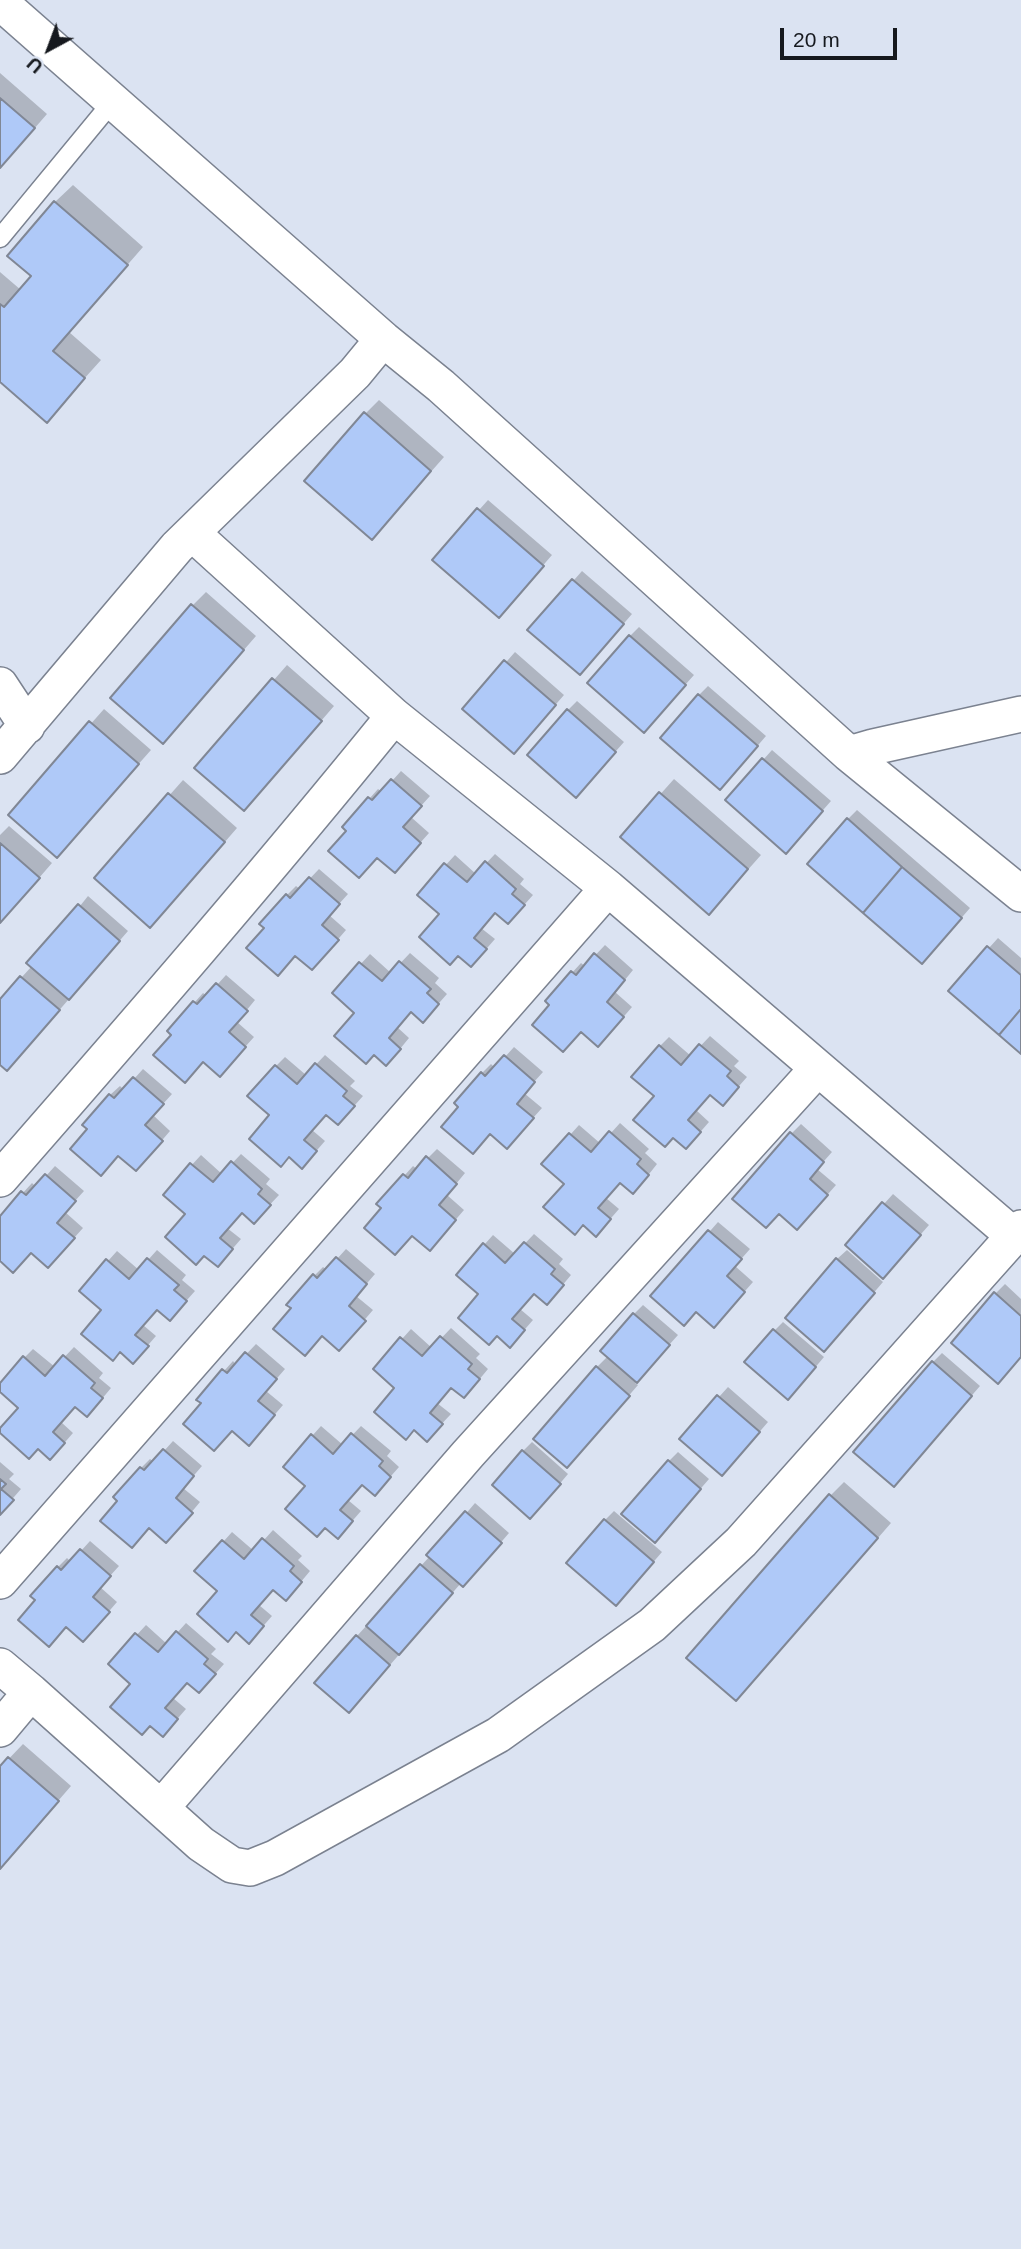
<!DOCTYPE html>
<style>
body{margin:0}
#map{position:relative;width:1021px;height:2249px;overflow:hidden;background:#dbe3f2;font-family:Arial,sans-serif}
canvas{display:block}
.north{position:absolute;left:14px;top:14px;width:70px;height:70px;-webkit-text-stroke:5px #dbe3f2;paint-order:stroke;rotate:221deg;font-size:19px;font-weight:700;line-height:28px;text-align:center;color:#16191e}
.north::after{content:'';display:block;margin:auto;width:24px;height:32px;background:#16191e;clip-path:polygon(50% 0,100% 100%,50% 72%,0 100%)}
.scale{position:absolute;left:780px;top:28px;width:117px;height:32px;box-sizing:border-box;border:4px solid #16191e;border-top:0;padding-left:9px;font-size:21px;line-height:24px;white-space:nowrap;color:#16191e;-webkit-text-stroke:5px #dbe3f2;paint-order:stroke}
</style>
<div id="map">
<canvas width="1021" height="2249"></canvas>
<div class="north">U</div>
<div class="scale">20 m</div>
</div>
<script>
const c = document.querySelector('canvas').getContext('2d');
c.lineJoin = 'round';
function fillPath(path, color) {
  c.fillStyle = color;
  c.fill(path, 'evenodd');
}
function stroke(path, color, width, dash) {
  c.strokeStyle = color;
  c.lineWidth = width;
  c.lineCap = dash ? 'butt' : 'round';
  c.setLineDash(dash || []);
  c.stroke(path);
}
const shadow = new Path2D(`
 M0,73L47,114L0,168Z
 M73,185L143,247L69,332L101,360L47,420L0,380V272L21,290L33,276L55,202Z
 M379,400L444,457L385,524L365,414Z
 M488,500L552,555L508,606L435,559Z
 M582,571L632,614L589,664L530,630Z
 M206,592L256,636L176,728L192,606Z
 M639,627L694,675L653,721L630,636Z
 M515,652L564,695L523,742L465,709Z
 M287,665L334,706L257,795L197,768Z
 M708,686L766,736L729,779L699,695Z
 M577,701L624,742L585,786L568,710Z
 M104,709L151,750L57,856L10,815Z
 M772,750L831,801L795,842L727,800Z
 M401,771L430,796L411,817L429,833L404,861L344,827L378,789L382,792Z
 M674,779L761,855L722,899L622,837Z
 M183,780L237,828L164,912L96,878Z
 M857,810L970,908L931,953L848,819Z
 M9,826L52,863L0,923V835Z
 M495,854L524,879L520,884L533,895L517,913L496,911L481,928L495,939L481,955L441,914L419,894L455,855L476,874Z
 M319,869L348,894L329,915L346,930L321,959L266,928L287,895L296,886L300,889Z
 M88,896L128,931L16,1060L0,1063V1001L32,966Z
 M998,938L1021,958V1051L951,990Z
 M605,945L633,970L615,992L632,1007L607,1036L547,1000L581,963L585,966Z
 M410,953L439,978L435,983L447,994L432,1011H411L397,1027L409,1038L395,1055L357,1012L334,993L370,954L391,973Z
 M226,975L255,1000L237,1022L254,1037L229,1065L169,1031L203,993L207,996Z
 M710,1036L739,1061L734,1066L747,1077L732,1094L711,1093L696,1110L709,1122L695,1138L656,1096L660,1046L669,1037L691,1056Z
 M514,1047L543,1072L524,1093L542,1108L516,1137L482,1073L491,1064L495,1068Z
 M325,1055L355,1081L350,1086L363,1096L347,1114L327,1113L312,1130L325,1141L311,1157L271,1115L276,1066L285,1057L306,1075Z
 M143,1069L172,1094L153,1115L170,1131L145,1160L110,1095L120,1086L124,1090Z
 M620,1123L649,1149L645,1153L657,1164L642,1183L620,1181L606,1198L619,1209L605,1225L566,1184L544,1164L579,1125L601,1144Z
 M801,1124L832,1152L817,1169L836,1185L806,1219L792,1133Z
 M437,1149L465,1173L447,1195L464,1210L439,1239L379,1204L413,1166L417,1169Z
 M241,1154L270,1179L266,1184L279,1195L263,1212L242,1211L227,1228L241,1239L227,1255L187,1214L165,1194L201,1155L222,1174Z
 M55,1166L84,1191L65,1212L83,1228L57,1257L31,1251L0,1259V1218L32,1183L36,1187Z
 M893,1194L929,1225L892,1267L847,1245Z
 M718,1222L750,1249L735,1266L753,1282L723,1316L653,1296Z
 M534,1234L563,1259L559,1264L571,1275L556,1293L535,1292L520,1309L533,1320L519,1336L480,1294L484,1245L493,1235L515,1254Z
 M346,1249L375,1274L356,1296L373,1310L348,1339L293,1308L314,1276L323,1267L327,1270Z
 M157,1250L186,1275L182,1280L195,1291L179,1309L158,1308L143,1325L156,1336L142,1352L104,1310L81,1291L117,1251L139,1270Z
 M847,1250L883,1282L833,1340L837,1259Z
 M1005,1284L1021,1299V1356L995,1294Z
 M643,1305L678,1335L635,1383L638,1385L576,1457L597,1367L608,1356L634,1314Z
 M783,1322L824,1357L797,1389L774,1331Z
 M451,1328L480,1354L476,1358L488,1369L473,1387L452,1386L437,1403L451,1414L436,1430L397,1388L375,1369L411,1329L432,1348Z
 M256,1344L285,1369L266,1391L283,1405L258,1434L203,1403L224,1371L233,1361L236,1365Z
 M74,1347L103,1373L99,1378L111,1388L96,1406L75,1405L61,1422L73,1433L59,1449L38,1448L0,1431L20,1407L0,1390V1385L24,1358L33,1349L55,1367Z
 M942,1353L980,1386L903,1475L933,1362Z
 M728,1387L768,1422L731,1465L681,1439Z
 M321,1426L343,1445L361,1426L391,1451L387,1456L399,1467L384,1484L363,1483L348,1500L361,1511L347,1527L308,1486L312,1436Z
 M173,1441L202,1466L183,1488L200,1502L175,1532L120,1501L141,1468L150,1459L154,1462Z
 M532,1442L568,1474L540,1507L523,1451Z
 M678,1452L709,1479L664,1531L669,1461Z
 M0,1462L14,1474L9,1479L21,1489L0,1513Z
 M844,1482L891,1523L749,1686L830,1496Z
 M475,1503L509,1533L472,1576L461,1583L358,1702L357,1636L430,1556Z
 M614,1511L662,1552L625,1595L605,1520Z
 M273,1530L302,1556L298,1560L310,1571L295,1589L274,1588L259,1605L272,1616L258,1632L219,1591L197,1571L232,1532L254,1551Z
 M90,1541L119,1566L100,1587L117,1602L92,1631L38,1600L58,1567L67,1558L71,1562Z
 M186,1623L216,1649L211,1654L224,1664L208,1682L188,1681L173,1698L186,1709L172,1725L133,1683L110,1664L146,1625L167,1644Z
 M23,1744L71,1786L0,1868V1768Z`);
const building = new Path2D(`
 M0,98L35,128L0,168Z
 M54,201L128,265L53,351L85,378L47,423L0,382V304L4,307L31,276L7,256Z
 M364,412L431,471L372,540L304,481Z
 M477,508L544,566L499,618L432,560Z
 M572,579L624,624L580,675L527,630Z
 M191,604L244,650L163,744L110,698Z
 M629,635L686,685L644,733L587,683Z
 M504,660L556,705L514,754L462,709Z
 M272,678L322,721L244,811L194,768Z
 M698,694L758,746L720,790L660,738Z
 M567,709L616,752L576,798L527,755Z
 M89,721L139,764L57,858L8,815Z
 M762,758L823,811L786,854L725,800Z
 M391,779L422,806L403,827L421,843L395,873L377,858L359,878L328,851L346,831L342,827L368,797L372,800Z
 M659,792L748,869L709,915L620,837Z
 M168,793L225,842L150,928L94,878Z
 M847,818L902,867L863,913L807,864Z
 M0,843L40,878L0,923Z
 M485,861L516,889L512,894L525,905L508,924L495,913L474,938L487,949L471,967L458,956L450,965L419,937L439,914L417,895L444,863L467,882Z
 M902,867L962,918L922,964L863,913Z
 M309,877L340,904L322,925L339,940L312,970L295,956L278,976L246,948L264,928L259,924L286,894L290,898Z
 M78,904L120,941L69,1000L26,963Z
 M987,946L1021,975V1009L999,1035L948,991Z
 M594,953L625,980L607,1002L624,1017L598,1047L581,1032L563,1052L532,1025L549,1005L545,1001L571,971L576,975Z
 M399,961L431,989L427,993L439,1004L423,1023L411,1012L389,1038L401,1049L386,1066L374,1055L366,1064L334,1036L354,1013L332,993L359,962L382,981Z
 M20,976L60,1010L7,1071L0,1065V999Z
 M216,983L248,1011L229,1032L246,1047L220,1077L203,1062L185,1083L153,1055L171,1035L167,1031L193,1001L197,1004Z
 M1021,1009V1054L999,1035Z
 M699,1044L731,1071L727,1076L739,1087L723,1106L710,1095L688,1120L701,1132L686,1149L673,1138L665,1147L633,1120L654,1096L631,1077L659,1045L681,1065Z
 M504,1055L535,1082L517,1104L534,1118L507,1149L490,1134L473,1154L441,1127L458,1107L454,1103L481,1072L485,1076Z
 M315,1063L347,1091L343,1096L355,1106L338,1125L326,1115L304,1140L317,1151L302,1169L289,1157L281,1167L249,1139L269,1115L247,1096L275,1065L297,1084Z
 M133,1077L164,1104L145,1125L163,1141L136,1171L118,1156L101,1176L70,1149L87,1129L82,1125L109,1094L114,1098Z
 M609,1131L641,1159L637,1164L649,1175L633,1194L620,1183L598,1208L611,1219L596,1237L583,1225L575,1235L543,1207L564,1184L541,1164L569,1133L591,1152Z
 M790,1132L824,1162L810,1179L828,1195L797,1230L779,1214L766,1228L732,1199Z
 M426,1156L457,1184L439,1205L456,1220L430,1251L412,1236L395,1255L364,1228L381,1208L376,1204L403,1174L408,1178Z
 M231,1161L262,1189L258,1194L271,1205L254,1224L242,1213L220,1238L233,1249L218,1267L204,1256L196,1265L165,1237L185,1214L163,1195L190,1163L213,1182Z
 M45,1174L76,1201L57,1223L75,1238L48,1268L31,1253L13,1273L0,1261V1216L21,1191L26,1195Z
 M882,1202L921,1235L883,1279L845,1245Z
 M708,1230L742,1259L727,1276L745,1292L714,1328L696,1312L684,1326L650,1296Z
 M524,1242L555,1269L551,1274L564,1285L547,1305L534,1294L512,1319L525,1330L510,1348L497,1336L489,1345L458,1318L478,1294L456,1275L483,1243L505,1263Z
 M336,1257L367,1284L349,1306L366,1321L339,1351L322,1336L305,1356L273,1329L291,1308L286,1305L313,1274L317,1278Z
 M147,1258L179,1285L174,1290L187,1301L170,1321L157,1310L135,1335L149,1346L133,1364L120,1352L113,1361L81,1334L101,1310L79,1291L106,1259L129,1279Z
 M836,1258L875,1293L824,1352L785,1318Z
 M994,1292L1021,1316V1357L998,1384L951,1343Z
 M633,1313L670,1345L637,1383L600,1351Z
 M773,1329L816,1367L788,1400L744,1362Z
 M440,1336L472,1364L468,1369L480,1379L464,1398L451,1388L430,1413L443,1424L427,1442L414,1430L406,1440L374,1412L394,1388L373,1369L400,1337L422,1356Z
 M245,1352L277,1379L258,1401L275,1415L249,1446L232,1431L214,1451L183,1424L201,1403L196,1400L222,1369L227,1373Z
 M63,1355L95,1383L91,1388L103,1398L87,1417L75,1407L53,1432L65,1443L50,1460L38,1449L29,1459L0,1433V1428L18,1408L0,1392V1383L23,1356L45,1376Z
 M932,1361L972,1396L894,1487L853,1452Z
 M596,1366L630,1396L567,1468L533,1439Z
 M717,1395L760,1432L722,1476L679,1439Z
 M351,1433L383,1461L379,1466L391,1477L375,1496L362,1485L340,1510L353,1521L338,1539L325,1528L317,1537L285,1509L305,1486L283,1467L311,1434L333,1454Z
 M163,1449L194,1476L176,1498L193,1513L166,1543L149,1528L132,1548L100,1521L117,1501L113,1497L140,1467L144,1470Z
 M522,1450L561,1484L530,1519L492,1485Z
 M668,1460L701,1489L655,1543L621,1514Z
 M0,1479L6,1484L1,1489L14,1500L0,1515Z
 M829,1494L878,1538L736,1701L686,1658Z
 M465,1511L502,1543L463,1587L426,1555Z
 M604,1519L654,1562L616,1606L566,1563Z
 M262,1538L294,1566L290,1571L302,1582L286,1601L273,1590L251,1615L264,1626L249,1644L236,1632L228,1642L197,1614L217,1591L194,1571L222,1540L244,1559Z
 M80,1549L111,1576L93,1597L110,1612L83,1642L66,1627L49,1647L18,1620L35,1600L30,1596L57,1566L61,1570Z
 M420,1564L453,1593L399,1655L366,1626Z
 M176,1631L208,1659L204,1664L216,1674L199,1693L187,1683L165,1708L178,1719L163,1737L150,1726L142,1735L110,1707L130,1684L108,1664L135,1633L158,1652Z
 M356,1635L390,1665L349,1713L314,1683Z
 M8,1757L59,1801L0,1869V1766Z`);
const lane = new Path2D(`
 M0,238L113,101`);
const street = new Path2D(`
 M0,2L383,339
 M192,533L394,716L608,888L1014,1236
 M0,685L27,726
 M849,754L1021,894
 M0,756L177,547L355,373L383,339L441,386L849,754L873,747L1021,714
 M0,1179C134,1026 266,874 394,716
 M0,1581L608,888
 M0,1666L31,1692L0,1729
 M31,1692L201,1844L232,1865L250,1868L275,1858L498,1735L652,1625L741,1542L1021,1228
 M161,1808L468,1454L818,1068`);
fillPath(shadow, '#0003');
fillPath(building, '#afc9f8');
stroke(building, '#808795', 2);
stroke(lane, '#7b8290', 21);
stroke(street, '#7b8290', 38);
stroke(lane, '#fff', 18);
stroke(street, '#fff', 35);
</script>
